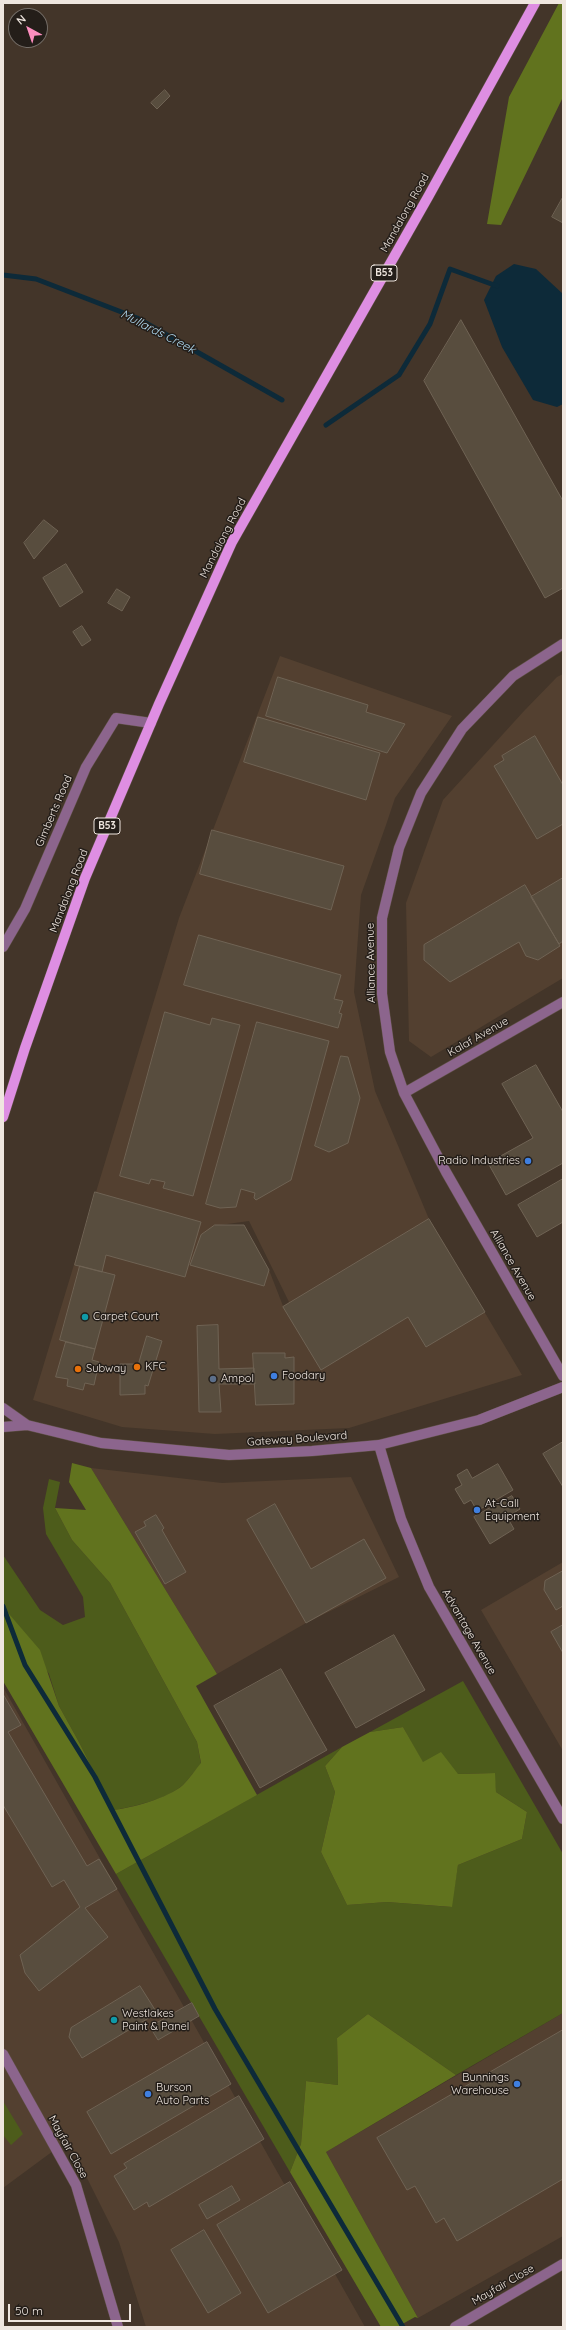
<!DOCTYPE html>
<style>
body{margin:0}
#map{position:relative;width:566px;height:2330px;overflow:hidden;background:#433529;font-family:Quicksand,sans-serif}
canvas{display:block}
.frame{position:absolute;inset:0;border:4px solid #efe6df;pointer-events:none}
.north{position:absolute;left:8px;top:8px;width:40px;height:40px;box-sizing:border-box;background:#241e19;border:1px solid #756e68;border-radius:50%;rotate:320deg;font-size:11px;font-weight:700;line-height:16px;text-align:center;color:#efe6df}
.north::after{content:'';display:block;margin:auto;width:14px;height:18px;background:#fd8ebf;clip-path:polygon(50% 0,100% 100%,50% 72%,0 100%)}
.scale{position:absolute;left:8px;top:2304px;width:123px;height:18px;box-sizing:border-box;border:2px solid #efe6df;border-top:0;padding-left:5px;font-size:12px;line-height:14px;white-space:nowrap;color:#efe6df;-webkit-text-stroke:3px #241e19;paint-order:stroke}
</style>
<div id="map">
<canvas width="566" height="2330"></canvas>
<div class="frame"></div>
<div class="north">N</div>
<div class="scale">50 m</div>
</div>
<script>
const c = document.querySelector('canvas').getContext('2d');
c.lineJoin = 'round';
function fillPath(path, color) {
  c.fillStyle = color;
  c.fill(path, 'evenodd');
}
function stroke(path, color, width, dash) {
  c.strokeStyle = color;
  c.lineWidth = width;
  c.lineCap = dash ? 'butt' : 'round';
  c.setLineDash(dash || []);
  c.stroke(path);
}
function drawText(font, color, halo, rows, align = 'center') {
  c.font = font + ' Quicksand,sans-serif';
  c.lineWidth = 3;
  c.setLineDash([]);
  c.textBaseline = 'middle';
  c.strokeStyle = halo;
  c.fillStyle = color;
  for (const [text, x, y, turn = 0] of rows) {
    c.save();
    c.translate(x, y);
    c.rotate((+turn || 0) * Math.PI / 180);
    c.textAlign = isNaN(turn) ? turn : align;
    if (halo) c.strokeText(text, 0, 0);
    c.fillText(text, 0, 0);
    c.restore();
  }
}
const built = new Path2D(`
 M280,656L452,716L395,798L386,825L361,895L354,992L375,1091L429,1219L522,1375L349,1428L215,1434L122,1427L33,1400L179,918ZM249,1221L289,1302L283,1306L269,1270L244,1225H220Z
 M563,674V978L431,1057L409,1041L406,903L443,800L524,711L557,677Z
 M91,1468L222,1483L351,1477L399,1577L306,1623L217,1674Z
 M563,1562V1751L481,1610Z
 M3,1687L365,2327H146L119,2242L68,2140L3,2188Z
 M563,2013V2236L418,2318L326,2152Z`);
const green = new Path2D(`
 M49,1479L60,1482L55,1508L72,1540L110,1583L197,1742L201,1764C195,1770 189,1779 183,1785C167,1799 133,1807 113,1810L80,1744L59,1706L49,1674L3,1607V1555L40,1610L63,1625L85,1617L83,1597L46,1534L43,1508Z
 M463,1681L563,1854V2013L456,2075L368,2014L337,2038L338,2085L306,2081L301,2144L290,2172L116,1874L342,1747L325,1766L335,1792L321,1852L347,1905L387,1902L451,1907L458,1865L522,1839L527,1812L496,1792L494,1773L458,1774L423,1763L403,1727L370,1732Z
 M3,2101L23,2134L11,2145L3,2135Z`);
const forest = new Path2D(`
 M559,3H563V97L501,225L487,224L509,97Z
 M72,1463L91,1468L217,1674L196,1686L257,1795L116,1874L3,1681V1607L40,1650L59,1706L80,1744L113,1810C132,1808 168,1798 183,1785C189,1779 195,1770 201,1763L197,1742L110,1583L72,1540L55,1508L86,1510L69,1482Z
 M403,1727L423,1762L441,1752L458,1774L495,1773L496,1792L527,1812L522,1839L458,1865L452,1907L387,1902L347,1905L321,1852L335,1792L325,1766L342,1747L370,1732Z
 M368,2014L456,2075L326,2152L418,2318L415,2317L397,2327H381L290,2172L301,2144L306,2081L338,2085L337,2038Z`);
const water = new Path2D(`
 M514,264L536,269L563,294V404L557,407L533,400L502,347L484,300L496,276Z`);
const stream = new Path2D(`
 M3,275L36,279L137,318L282,400
 M326,425L399,375L430,324L450,269L497,286
 M3,1606L25,1665L95,1777L215,2009L403,2327`);
const building = new Path2D(`
 M165,90L170,96L157,109L151,103Z
 M563,197V223L552,217Z
 M461,320L563,501V588L545,598L424,381Z
 M44,520L58,531L34,559L24,543Z
 M66,564L83,592L60,607L43,578Z
 M117,589L130,597L122,611L108,603Z
 M82,626L91,640L82,646L73,632Z
 M278,677L368,705L366,712L405,724L387,753L266,716Z
 M258,717L380,753L366,800L244,762Z
 M535,736L563,785V824L537,839L494,766L504,760L502,756Z
 M212,830L344,866L331,910L200,874Z
 M563,878V941L559,944L531,897Z
 M525,885L560,946L538,960L526,956L519,942L450,982L424,960V945Z
 M199,935L341,975L334,999L343,1001L339,1013L342,1014L338,1028L184,985Z
 M165,1012L210,1025L212,1018L240,1025L193,1196L163,1188L165,1182L151,1179L149,1184L120,1176Z
 M257,1022L329,1041L291,1180L256,1200L254,1198L255,1193L241,1189L236,1207L220,1208L206,1204Z
 M341,1056L348,1057L360,1098L348,1143L329,1152L315,1146Z
 M536,1065L563,1112V1163L506,1195L488,1163L533,1138L502,1084Z
 M563,1179V1222L537,1237L518,1205Z
 M95,1192L201,1222L185,1277L106,1255L102,1272L75,1265Z
 M429,1219L485,1312L426,1347L408,1317L321,1370L283,1307Z
 M215,1225H244L269,1270L264,1286L190,1265L201,1235Z
 M80,1266L115,1275L95,1349L60,1340Z
 M218,1325L219,1369L254,1368L255,1384H219L221,1412H199L197,1326Z
 M147,1336L162,1341L148,1386L145,1385V1394L120,1395V1364H138Z
 M66,1342L95,1349L92,1360L99,1362L94,1385L85,1383L83,1390L67,1386L68,1379L56,1377Z
 M253,1353H285V1358L294,1357V1404L256,1405Z
 M563,1442V1487L543,1454Z
 M498,1464L513,1490L477,1511L471,1500L464,1504L455,1489L462,1485L457,1475L467,1469L472,1478Z
 M512,1496L520,1509L507,1517L514,1529L490,1544L474,1517Z
 M275,1504L311,1569L364,1539L386,1578L306,1623L247,1520Z
 M156,1515L164,1528L162,1530L186,1572L165,1584L135,1532L146,1526L144,1522Z
 M563,1571V1606L556,1610L544,1590L545,1581Z
 M563,1625V1653L551,1632Z
 M394,1635L425,1690L356,1728L325,1673Z
 M281,1669L327,1750L260,1788L214,1706Z
 M3,1694L21,1725L8,1732L87,1866L99,1859L117,1889L85,1908L108,1937L39,1991L25,1973L20,1955L80,1907L64,1880L52,1887L3,1805Z
 M140,1986L157,2013L82,2058L69,2037L71,2028Z
 M192,2003L199,2016L158,2040L150,2027Z
 M563,2030V2179L457,2241L444,2218L436,2223L415,2186L407,2190L377,2138Z
 M207,2042L231,2084L111,2154L87,2112Z
 M239,2096L264,2139L149,2207L147,2202L134,2210L114,2176L127,2168L124,2164Z
 M290,2182L342,2270L268,2313L217,2225Z
 M232,2186L240,2200L207,2219L199,2205Z
 M204,2230L241,2293L208,2313L171,2250Z`);
const minor = new Path2D(`
 M563,644L513,676L462,729L421,793L399,848L382,918V994L390,1052L404,1093L446,1172L563,1376
 M3,947L25,909L86,767L116,718L151,723
 M404,1093L563,1002
 M3,1408L27,1425L101,1443L229,1455L312,1451L379,1445L479,1420L563,1387
 M3,1427L27,1425
 M379,1445L401,1519L429,1587L563,1819
 M3,2054L76,2185L118,2327
 M455,2327L563,2264`);
const primary = new Path2D(`
 M3,1117L25,1048L85,878L159,704L232,542L428,197L535,3`);
const markers = [
 [528,1161,4,"#3f7fe0"],
 [85,1317,4,"#0f9aa8"],
 [137,1367,4,"#e8710a"],
 [78,1369,4,"#e8710a"],
 [274,1376,4,"#3f7fe0"],
 [213,1379,4,"#5c6f8a"],
 [477,1510,4,"#3f7fe0"],
 [114,2020,4,"#0f9aa8"],
 [517,2084,4,"#3f7fe0"],
 [148,2094,4,"#3f7fe0"]
];
const shields = [
 [384,273,26],
 [107,826,26]
];
const shieldNames = [
 ["B53",384,273],
 ["B53",107,826]
];
const streetNames = [
 ["Mandalong Road",405,213,-61],
 ["Mandalong Road",223,538,-63],
 ["Gimberts Road",54,811,-67],
 ["Mandalong Road",69,891,-69],
 ["Alliance Avenue",371,963,-91],
 ["Kalaf Avenue",478,1037,-30],
 ["Alliance Avenue",513,1265,60],
 ["Gateway Boulevard",297,1439,-4],
 ["Advantage Avenue",469,1632,60],
 ["Mayfair Close",68,2147,61],
 ["Mayfair Close",503,2285,-30]
];
const poiNames = [
 ["Radio Industries",520,1161,"right"],
 ["Carpet Court",93,1317],
 ["KFC",145,1367],
 ["Subway",86,1369],
 ["Foodary",282,1376],
 ["Ampol",221,1379],
 ["At-Call",485,1504],
 ["Equipment",485,1517],
 ["Westlakes",122,2014],
 ["Paint & Panel",122,2027],
 ["Bunnings",509,2078,"right"],
 ["Warehouse",509,2091,"right"],
 ["Burson",156,2088],
 ["Auto Parts",156,2101]
];
const waterNames = [
 ["Mullards Creek",158,332,27]
];
fillPath(built, '#534030');
fillPath(green, '#4d5c1b');
fillPath(forest, '#61731e');
fillPath(water, '#0d2a39');
stroke(stream, '#0d2a39', 5);
fillPath(building, '#584d3e');
stroke(building, '#6f6354', 1);
stroke(minor, '#5f5146', 11);
stroke(primary, '#5f5146', 11);
stroke(minor, '#8c658d', 10);
stroke(primary, '#de8ee2', 10);
for (const [x, y, r, color] of markers) {
  const dot = new Path2D();
  dot.arc(x, y, r, 0, 2 * Math.PI);
  c.fillStyle = color;
  c.fill(dot);
  stroke(dot, '#241e19', 1.5);
}
for (const [x, y, w] of shields) {
  const box = new Path2D();
  box.roundRect(x - w / 2, y - 8, w, 16, 3);
  c.fillStyle = '#241e19';
  c.fill(box);
  stroke(box, '#efe6df', 1);
}
drawText('bold 10px', '#efe6df', null, shieldNames);
drawText('11px', '#efe6df', '#241e19', streetNames);
drawText('11px', '#efe6df', '#241e19', poiNames, 'left');
drawText('italic 12px', '#b4dff7', '#241e19', waterNames);
</script>
